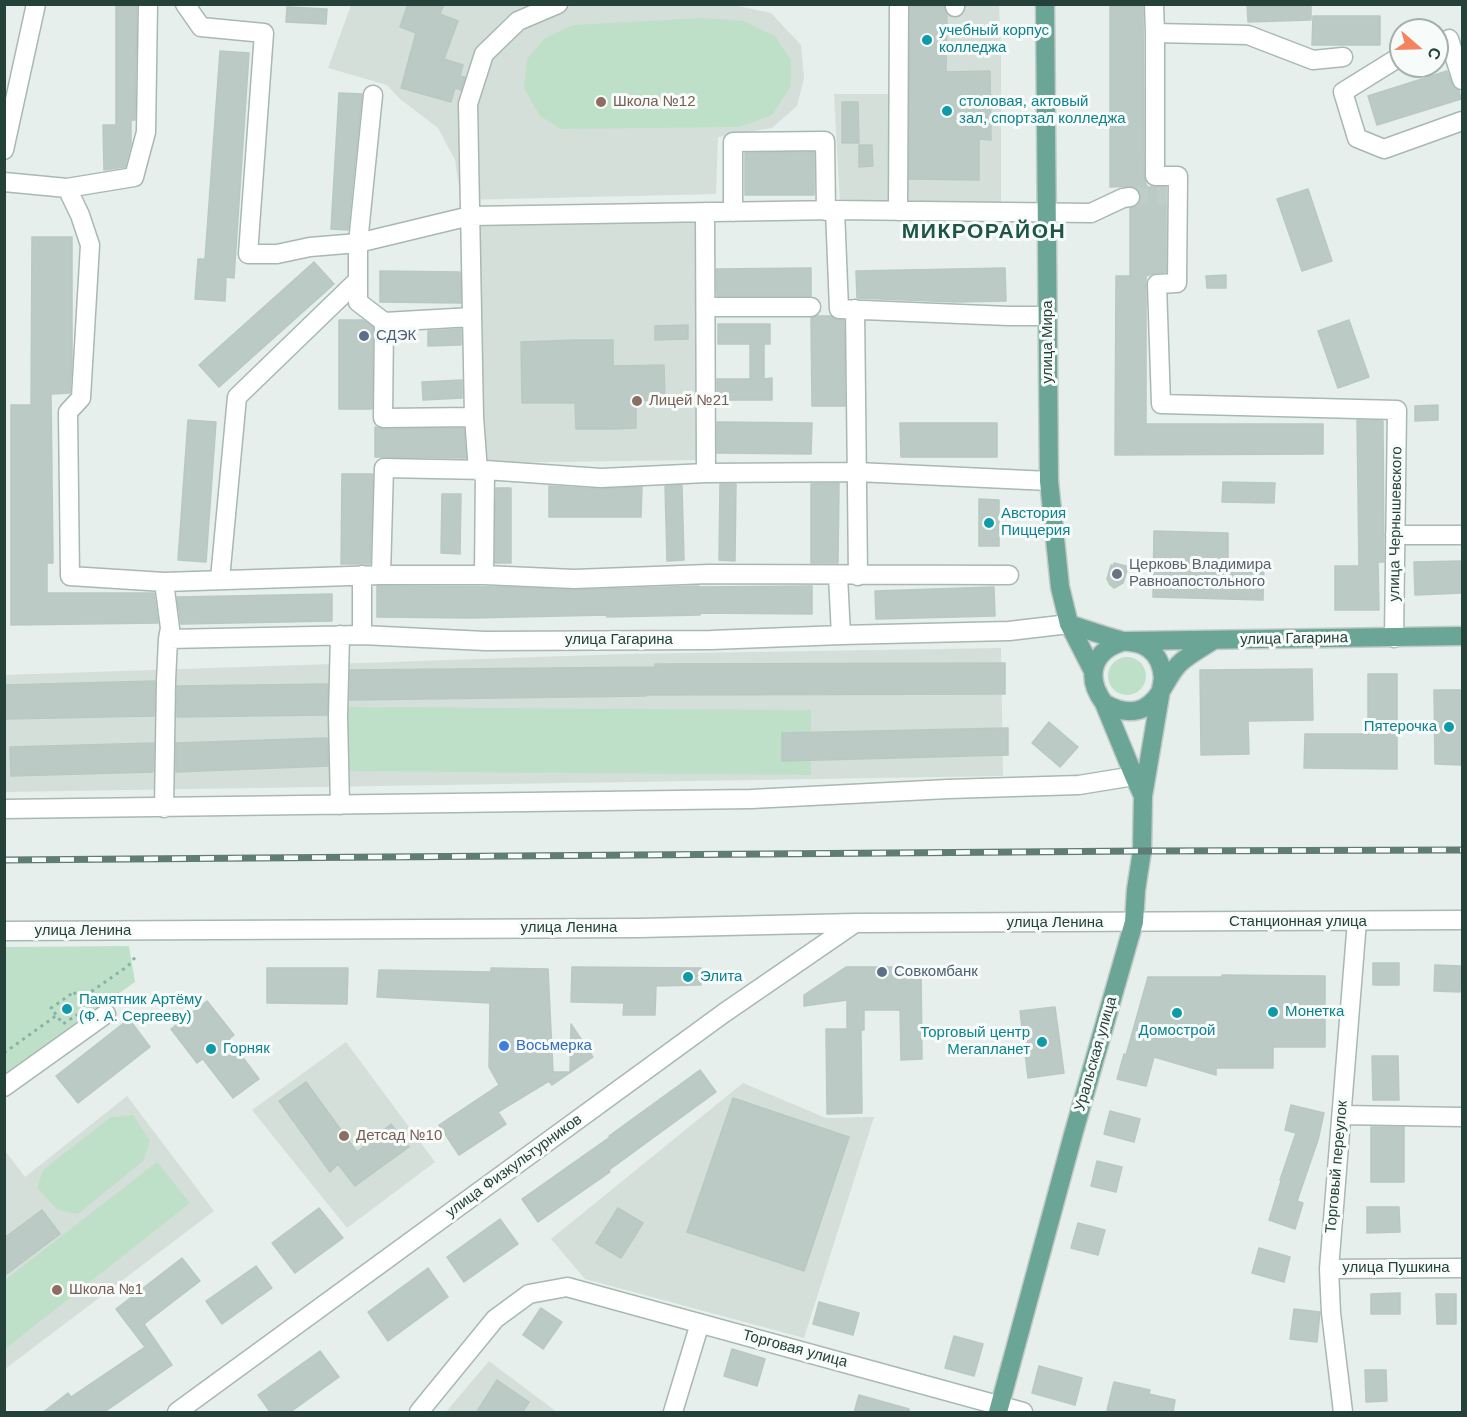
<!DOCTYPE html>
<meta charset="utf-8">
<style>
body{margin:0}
#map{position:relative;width:1467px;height:1417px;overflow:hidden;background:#e6efeb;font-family:Helvetica,sans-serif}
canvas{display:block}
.frame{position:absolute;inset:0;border:6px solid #24423a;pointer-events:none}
.north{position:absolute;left:1389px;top:18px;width:60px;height:60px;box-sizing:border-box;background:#f7fbf9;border:2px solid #a3b1ad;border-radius:50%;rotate:110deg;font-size:16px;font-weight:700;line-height:24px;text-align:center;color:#24423a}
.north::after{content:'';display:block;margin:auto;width:21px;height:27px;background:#f4845f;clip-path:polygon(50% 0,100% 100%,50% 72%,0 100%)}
</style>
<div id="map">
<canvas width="1467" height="1417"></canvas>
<div class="frame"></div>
<div class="north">С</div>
</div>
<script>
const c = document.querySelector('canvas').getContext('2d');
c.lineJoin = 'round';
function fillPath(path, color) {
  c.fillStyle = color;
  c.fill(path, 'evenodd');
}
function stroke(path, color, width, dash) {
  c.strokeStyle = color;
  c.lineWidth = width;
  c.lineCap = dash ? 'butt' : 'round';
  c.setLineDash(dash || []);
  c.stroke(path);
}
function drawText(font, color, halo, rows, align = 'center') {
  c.font = font + ' Helvetica,sans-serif';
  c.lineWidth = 6;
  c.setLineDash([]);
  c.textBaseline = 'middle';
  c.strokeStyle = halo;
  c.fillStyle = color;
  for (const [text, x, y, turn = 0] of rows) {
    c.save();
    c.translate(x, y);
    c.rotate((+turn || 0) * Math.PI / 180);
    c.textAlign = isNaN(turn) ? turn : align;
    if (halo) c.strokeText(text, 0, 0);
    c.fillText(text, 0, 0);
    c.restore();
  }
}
const built = new Path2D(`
 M729,4L771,13L801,45L804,78L797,106L772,128L718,137L716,194L461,200L455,160L438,128L400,99L387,85L328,68L351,5Z
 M890,5H999L1001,58V204H840L834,94H890Z
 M698,221L699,460L483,463L478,224Z
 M1001,648L1003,776L5,792L4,675L627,654Z
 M346,1042L435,1162L347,1228L252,1110Z
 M743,1083L826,1118L874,1117L804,1338L585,1279L551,1239Z
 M127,1096L214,1211L5,1369V1151L25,1177Z
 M489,1361L557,1412H446Z`);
const green = new Path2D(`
 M702,18L743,21L775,36L791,60V86L772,115L739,127L561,129L540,116L524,88L527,59L545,38L573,25Z
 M1108 676a19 19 0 1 1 38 0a19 19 0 1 1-38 0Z
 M345,707L811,710V775L344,771Z
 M129,946L135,982L5,1075V947Z
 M133,1115L150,1141L143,1161L78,1214L58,1210L37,1188L43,1170L111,1117Z
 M157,1162L190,1203L5,1349V1280Z`);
const building = new Path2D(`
 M116,4H137L135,120H131V144L125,167L104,170L103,125H116Z
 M408,4H444L440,14L458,21L444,59L463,65L460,76L465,77L461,90L455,88L451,102L401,88L416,33L400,27Z
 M910,4H944L947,14L946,72L990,71L991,140L979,139V180L909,179Z
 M1110,4H1143L1144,176L1147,187H1166V272L1156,273L1146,276V424H1323V454L1115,455L1116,276H1130V208L1137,205L1141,201V196L1139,191L1134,186L1110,187Z
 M1247,4H1311V20L1248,22Z
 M287,7L327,9L326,24L286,22Z
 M1313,16H1380V45H1312Z
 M220,51L249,53L234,278L226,277L225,301L195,299L198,259H205Z
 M1447,71L1452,84L1454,88L1459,91L1461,99L1377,125L1368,96Z
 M339,93L362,94L348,230L331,229Z
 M842,102H858L859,143H842Z
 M859,145H872L873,166L859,167Z
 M814,152V195H745V153Z
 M1308,189L1332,261L1302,271L1277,199Z
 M32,237H72V361L70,393L51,394L53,563H47V593H154L158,623L11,625V405H31Z
 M314,262L334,284L219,387L199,365Z
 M811,268V296H717L716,269Z
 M1005,268L1006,301L955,302L857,298L856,271Z
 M380,271L460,272L461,303L380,302Z
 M1226,275V288H1207L1206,276Z
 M817,316H831L834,319L844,320L845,406H812L811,318Z
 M339,320H363L373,327L372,409H339Z
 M1349,320L1369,377L1338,388L1318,331Z
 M718,324H770V344H764V379L772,378V400H717V379H750V344H718Z
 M688,325V339L655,340V326Z
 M461,329V345L428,346V331Z
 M575,340H613V366L664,365L665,400L636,401V428L613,429H576L575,403H522L521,342Z
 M462,380V398L423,400L422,382Z
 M1438,405V420L1415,421V406Z
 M188,420L216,422L206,562L178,560Z
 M1357,420L1383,421L1384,562H1378L1379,610H1335V566H1359Z
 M717,422L812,423L811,454L717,453Z
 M900,423H997V457H901Z
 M375,427L383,429L464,428L466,458L375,457Z
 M342,474H373L370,564H341Z
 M1223,482L1275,483L1274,503L1222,502Z
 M839,483L838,563H811V484Z
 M720,484H736L735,561L719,560Z
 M682,485L684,560L667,561L665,486Z
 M549,486L600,489L642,487L641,517H549Z
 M496,488H511V563H495Z
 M442,494H461L460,554L441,553Z
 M979,499L999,500V546H979Z
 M1154,531L1228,533V559L1264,560L1263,600L1153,597Z
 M1462,561V593L1415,595L1414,562Z
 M1114,563L1126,566V569L1127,570L1123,583L1114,588L1110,585L1107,579L1111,565L1113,566Z
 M377,586L508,587L574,590L699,586V587L812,586V614L700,613V615L607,617V615L471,618L377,617Z
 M994,587L995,616L876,619L875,591Z
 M332,594V621L181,624L177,597Z
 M1005,663V694L646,695V696L350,700V670L655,667V664Z
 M1312,669L1313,720L1248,721L1249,754L1201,755L1200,670Z
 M1368,674H1397V769L1304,768L1305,734H1368Z
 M155,681L154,716L5,719V685Z
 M328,684L327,715L177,717V686Z
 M1434,690H1462V765L1435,764Z
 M1049,722L1078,747L1060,767L1032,743Z
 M1008,728V755L782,761V733Z
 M327,738L328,766L176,772V743Z
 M154,743L153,772L11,776L10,747Z
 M1373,963H1399V985H1373Z
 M1435,965L1461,966L1460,992L1434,991Z
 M572,967L701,968V985L656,986L655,1015H623L624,1003L571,1002Z
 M846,967H921L922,1059L901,1060L900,1010H864V1030H861L862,1113L827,1114L826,1029H847V1000L804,1006V995Z
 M267,968H348L347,1004L267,1003Z
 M491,968L548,969L553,1072H570L571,1024L593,1057L552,1085L549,1081L498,1112L506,1124L459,1155L439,1125L499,1085L489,1067L490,1003L377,997L379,970L491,972Z
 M1222,975L1325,976V1047H1273V1068H1216V1075L1154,1057L1146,1086L1117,1079L1124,1054L1126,1055L1148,977H1222Z
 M207,1001L234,1035L229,1039L259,1079L233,1098L203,1059L197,1063L171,1029Z
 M1055,1007L1064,1073L1028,1078L1020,1011Z
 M129,1019L150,1047L78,1103L56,1076Z
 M1372,1056H1398L1399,1100H1373Z
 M700,1070L716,1092L609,1170L610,1172L538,1222L522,1199L610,1137L609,1136Z
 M306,1082L357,1152L391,1124L409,1147L355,1186L338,1164L330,1172L279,1101Z
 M733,1098L849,1137L804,1271L687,1232Z
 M1291,1105L1324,1113L1318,1140L1297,1201L1303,1203L1295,1229L1269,1220L1281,1181L1280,1180L1296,1133L1285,1130Z
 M1110,1111L1140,1119L1134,1142L1104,1134Z
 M1371,1127H1404V1182H1371Z
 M1097,1161L1122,1167L1116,1192L1091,1186Z
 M1367,1207H1399L1400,1232L1367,1233Z
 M319,1208L343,1238L295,1273L272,1243Z
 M618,1208L643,1223L621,1258L596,1243Z
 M42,1210L60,1234L4,1276V1238Z
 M500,1219L518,1244L464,1282L447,1257Z
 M1078,1223L1105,1230L1098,1255L1071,1248Z
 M1259,1248L1290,1257L1284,1282L1252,1273Z
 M182,1258L200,1281L144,1324L172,1365L103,1413H42L68,1393L71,1397L145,1347L116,1309Z
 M256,1266L272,1288L222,1324L206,1301Z
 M428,1268L448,1297L388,1341L368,1312Z
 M1400,1293V1314H1371V1294Z
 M1436,1294H1456V1324H1437Z
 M819,1302L859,1313L853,1335L813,1324Z
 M541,1308L562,1322L543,1349L523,1335Z
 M1294,1309L1320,1312L1317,1342L1290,1339Z
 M954,1336L983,1344L974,1376L945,1368Z
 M732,1349L765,1359L757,1386L724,1376Z
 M320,1351L339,1377L289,1413H271L258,1395Z
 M1039,1366L1082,1378L1075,1405L1032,1393Z
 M1365,1370H1386L1387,1401L1366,1402Z
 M497,1380L529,1402L522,1413H476Z
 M1114,1382L1150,1390L1149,1394L1175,1400L1173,1413H1117L1107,1410Z
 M859,1395L909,1409V1413H854Z`);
const minorTunnel = new Path2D(`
 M1130,197L1166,196`);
const path = new Path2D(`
 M74,992L86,1009L63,1024L51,1008Z
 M79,1000L128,966L137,955
 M4,1053L57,1015`);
const minor = new Path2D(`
 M185,4L201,27L264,33L248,254H277L310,247L358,243L470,216L835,210L1091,213L1123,198L1130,197
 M1154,4L1155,33
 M955,7V4
 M1449,39L1462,80
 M1401,56L1343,92L1357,138L1384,149L1462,121
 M1343,57L1313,60L1248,35L1155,33V176H1178L1177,283L1157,284L1161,404L1397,410L1394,638
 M373,95L358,243V302L384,322L472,317
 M4,150L36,4
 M4,182L67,188L134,177L146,132L148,4
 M67,188L80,215L90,245L81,398L68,412L70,576L164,582L381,575H484L574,579L709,574L1009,575
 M835,210L839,309L1009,316H1048
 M898,211L899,4
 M705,212L706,473
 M733,212V142L825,141L826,211
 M707,307H811
 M855,309L858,576
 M384,322L383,418L474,417
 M478,471L474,417L468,104L484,54L518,21L558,4
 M1395,535H1462
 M381,575L384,468L485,470L601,478L706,473L857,472L1049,481
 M484,575L485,470
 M838,576L841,635
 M220,579L237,397L358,280
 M340,635L338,716L340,805
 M362,635V575
 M168,639L362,635L485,641L711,640L841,635L1009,631L1069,624
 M164,808L166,681L168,639L170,628L164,582
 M4,809L751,799L948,789L1079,785L1134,776
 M4,931L639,928L855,923L1462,920
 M4,1087L106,1014
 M1342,1115L1462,1117
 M1329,1269L1462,1268
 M177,1412L724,1013L855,923
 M419,1412L495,1319L529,1294L567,1287L1023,1412
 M673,1412L700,1323
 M1343,1412L1331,1313L1329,1269L1357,921`);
const major = new Path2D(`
 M1045,4L1049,481L1060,587L1069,624L1093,671
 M1104,703C1121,713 1141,716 1155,699C1164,689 1169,674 1179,664C1188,655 1203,647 1214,640
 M1143,796L1134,776L1104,703C1084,676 1093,649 1126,641L1462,636
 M998,1412L1073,1135L1134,922L1136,890L1142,851L1143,796L1163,678C1162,666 1159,656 1149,649C1141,642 1132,643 1123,641C1105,636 1087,630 1069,624`);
const rail = new Path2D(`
 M4,860L1142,851L1462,850`);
const markers = [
 [927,40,6,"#0f9aa8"],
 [601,102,6,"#8d6e63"],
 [947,111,6,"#0f9aa8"],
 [364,336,6,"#5c6f8a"],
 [637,401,6,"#8d6e63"],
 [989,523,6,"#0f9aa8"],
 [1117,574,6,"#6b7280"],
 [1449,727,6,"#0f9aa8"],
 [882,972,6,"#5c6f8a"],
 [688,977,6,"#0f9aa8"],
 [67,1009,6,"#0f9aa8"],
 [1273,1012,6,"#0f9aa8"],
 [1177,1013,6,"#0f9aa8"],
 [1042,1042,6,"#0f9aa8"],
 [504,1046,6,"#3f7fe0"],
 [211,1049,6,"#0f9aa8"],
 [344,1136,6,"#8d6e63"],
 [57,1290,6,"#8d6e63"]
];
const cultureNames = [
 ["учебный корпус",939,31],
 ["колледжа",939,48],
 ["столовая, актовый",959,102],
 ["зал, спортзал колледжа",959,119],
 ["Австория",1001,514],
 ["Пиццерия",1001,531],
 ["Пятерочка",1437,727,"right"],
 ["Элита",700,977],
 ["Памятник Артёму",79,1000],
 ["(Ф. А. Сергееву)",79,1017],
 ["Монетка",1285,1012],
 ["Домострой",1177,1031,"center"],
 ["Торговый центр",1030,1033,"right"],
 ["Мегапланет",1030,1050,"right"],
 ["Горняк",223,1049]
];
const educationNames = [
 ["Школа №12",613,102],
 ["Лицей №21",649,401],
 ["Детсад №10",356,1136],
 ["Школа №1",69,1290]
];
const serviceNames = [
 ["СДЭК",376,336],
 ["Совкомбанк",894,972]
];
const streetNames = [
 ["улица Мира",1048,342,-90],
 ["улица Чернышевского",1396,524,-89],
 ["улица Гагарина",1294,639,-1],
 ["улица Гагарина",619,640],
 ["Станционная улица",1298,922],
 ["улица Ленина",1055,923],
 ["улица Ленина",569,928],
 ["улица Ленина",83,931],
 ["Уральская улица",1096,1054,-74],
 ["улица Физкультурников",514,1166,-36],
 ["Торговый переулок",1337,1167,-85],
 ["улица Пушкина",1396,1268],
 ["Торговая улица",795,1349,15]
];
const worshipNames = [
 ["Церковь Владимира",1129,565],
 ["Равноапостольного",1129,582]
];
const shopNames = [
 ["Восьмерка",516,1046]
];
const districtNames = [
 ["МИКРОРАЙОН",984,232]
];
fillPath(built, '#d4dfda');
fillPath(green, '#bfe0c8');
fillPath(building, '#bbcac4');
stroke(building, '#b8c9c2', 1.5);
stroke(minorTunnel, '#bfccc8', 18, [18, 9]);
stroke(minor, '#a8b8b2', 21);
stroke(major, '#c2cac8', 21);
stroke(path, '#86b3a5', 3, [3, 4.5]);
stroke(minor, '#fff', 18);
stroke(major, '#6aa596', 18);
stroke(rail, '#5f7d75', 7);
stroke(rail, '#f7fbf9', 4.5, [14]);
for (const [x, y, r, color] of markers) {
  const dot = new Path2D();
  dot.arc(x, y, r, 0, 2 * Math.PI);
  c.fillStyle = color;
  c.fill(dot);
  stroke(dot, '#f7fbf9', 2);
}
drawText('15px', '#0d838f', '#f7fbf9', cultureNames, 'left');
drawText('15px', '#785e54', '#f7fbf9', educationNames, 'left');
drawText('15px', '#4e5e75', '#f7fbf9', serviceNames, 'left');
drawText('15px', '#24423a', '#f7fbf9', streetNames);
drawText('15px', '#5b616d', '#f7fbf9', worshipNames, 'left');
drawText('15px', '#366cbe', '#f7fbf9', shopNames, 'left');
c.letterSpacing = '1.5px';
drawText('bold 21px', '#1f5548', '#f7fbf9', districtNames);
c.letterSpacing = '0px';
</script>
